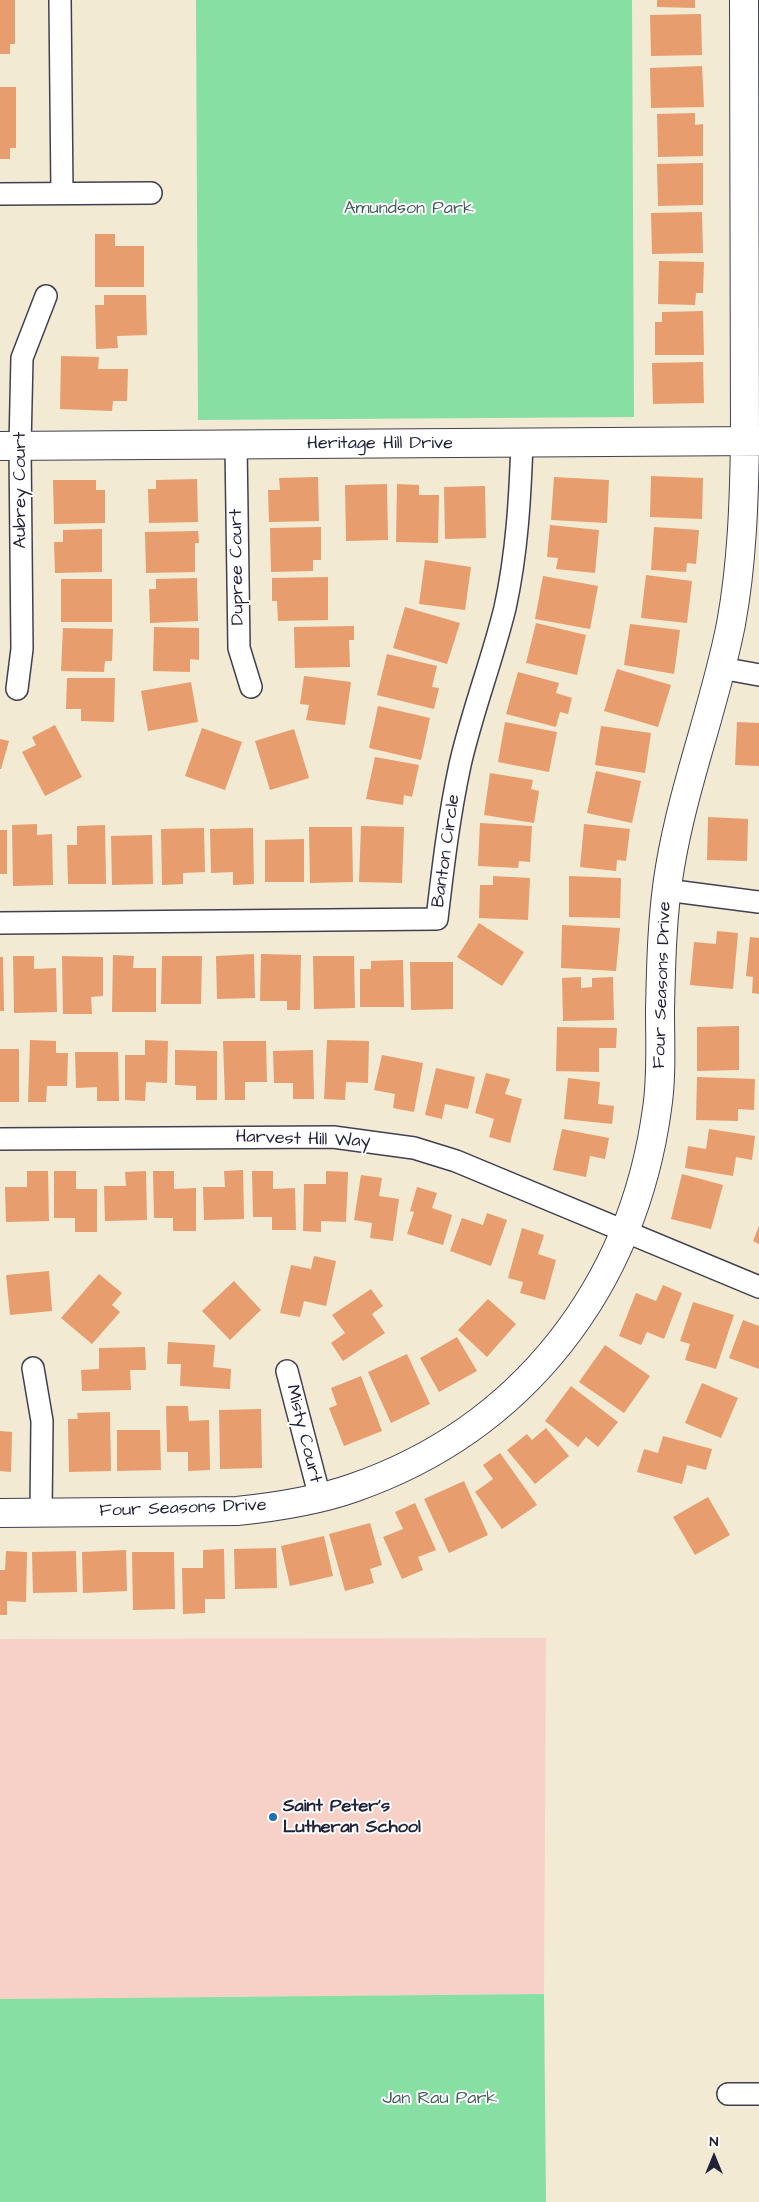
<!DOCTYPE html>
<style>
body{margin:0}
#map{position:relative;width:759px;height:2202px;overflow:hidden;background:#f2ead2;font-family:"Architects Daughter",sans-serif}
canvas{display:block}
.north{position:absolute;left:689px;top:2132px;width:50px;height:50px;-webkit-text-stroke:4px #fff;paint-order:stroke;rotate:0deg;font-size:14px;font-weight:700;line-height:20px;text-align:center;color:#22223b}
.north::after{content:'';display:block;margin:auto;width:18px;height:22px;background:#22223b;clip-path:polygon(50% 0,100% 100%,50% 72%,0 100%)}
</style>
<div id="map">
<canvas width="759" height="2202"></canvas>
<div class="north">N</div>
</div>
<script>
const c = document.querySelector('canvas').getContext('2d');
c.lineJoin = 'round';
function fillPath(path, color) {
  c.fillStyle = color;
  c.fill(path, 'evenodd');
}
function stroke(path, color, width, dash) {
  c.strokeStyle = color;
  c.lineWidth = width;
  c.lineCap = dash ? 'butt' : 'round';
  c.setLineDash(dash || []);
  c.stroke(path);
}
function drawText(font, color, halo, rows, align = 'center') {
  c.font = font + ' "Architects Daughter",sans-serif';
  c.lineWidth = 4;
  c.setLineDash([]);
  c.textBaseline = 'middle';
  c.strokeStyle = halo;
  c.fillStyle = color;
  for (const [text, x, y, turn = 0] of rows) {
    c.save();
    c.translate(x, y);
    c.rotate((+turn || 0) * Math.PI / 180);
    c.textAlign = isNaN(turn) ? turn : align;
    if (halo) c.strokeText(text, 0, 0);
    c.fillText(text, 0, 0);
    c.restore();
  }
}
const built = new Path2D(`
 M546,1638L544,1994L0,1999V1639Z`);
const green = new Path2D(`
 M196,0H632L634,417L198,420Z
 M544,1994L546,2202H0V1999Z`);
const building = new Path2D(`
 M0,0H15V44H10V54H0Z
 M657,0H695V8L657,7Z
 M701,14L702,55L651,56L650,15Z
 M702,66L704,107L651,108L650,68Z
 M0,87H16V148H10V159H0Z
 M695,113V125L703,124V156L658,157L657,114Z
 M703,163V205L658,206L657,164Z
 M702,212L703,253L652,254L651,213Z
 M95,234H115V246H144V287H95Z
 M659,261L704,262L703,293H696L695,305L658,304Z
 M104,295H146L147,335L117,336L118,348L96,349L95,305H104Z
 M703,311L704,355H655V322H662V312Z
 M61,356L99,357L98,369H128L127,401H113L112,411L60,409Z
 M703,362L704,403L653,404L652,363Z
 M651,476L703,478L702,519L650,517Z
 M318,477L319,521L269,522L268,490H280L279,478Z
 M554,477L609,480L607,523L551,520Z
 M197,479L198,522L149,523L148,489H156V480Z
 M53,480H96V490H105V523L54,524Z
 M387,484L388,540L346,541L345,485Z
 M397,484L419,485V495H439L438,543L396,542Z
 M485,486L486,538L445,539L444,487Z
 M550,525L599,530L595,573L556,569L558,558L547,557Z
 M321,527V560H313V571L271,572L270,528Z
 M654,527L699,530L696,564L687,563L686,572L651,570Z
 M102,529V572L55,573L54,542H63V530Z
 M198,531L199,543H195V572L146,573L145,532Z
 M425,560L471,567L465,610L419,604Z
 M646,575L692,581L687,623L641,618Z
 M543,576L598,586L590,629L535,619Z
 M328,577V620L278,621L277,601H272V578Z
 M197,578L198,621L150,623L149,589H156V579Z
 M61,579H112V622H61Z
 M405,607L460,623L447,664L393,648Z
 M536,623L586,635L577,675L526,663Z
 M630,624L680,630L674,674L624,665Z
 M354,626V640H349L350,667L295,668L294,627Z
 M154,627L199,628V660L190,659V672L153,671Z
 M63,628L113,629L112,661H105L104,672L61,671Z
 M387,654L437,666L432,687L439,688L434,709L377,695Z
 M617,669L671,685L658,727L604,711Z
 M518,672L559,683L556,693L572,698L568,714L560,712L556,727L506,714Z
 M304,676L351,682L345,725L306,720L309,705L300,704Z
 M67,678H115L114,722L81,721V709H66Z
 M191,682L198,722L148,731L141,691Z
 M378,706L430,718L421,760L369,748Z
 M505,722L557,732L549,772L498,762Z
 M737,722L759,723V766L735,765Z
 M55,725L82,777L45,796L22,752L36,745L32,737Z
 M601,726L651,733L645,773L595,765Z
 M202,728L242,742L225,790L185,776Z
 M294,729L309,778L270,790L255,741Z
 M0,739L9,741L1,769H0Z
 M375,757L419,765L412,797L404,795L403,805L366,799Z
 M596,771L641,781L632,823L587,813Z
 M490,773L533,780L531,789L539,791L534,823L484,815Z
 M708,817L748,819L747,861L707,860Z
 M480,823L532,826L530,862L519,861L518,868L478,866Z
 M37,824V835L52,834L53,885L13,886L12,825Z
 M584,824L630,829L626,861L617,860L616,871L580,867Z
 M105,825L106,884H68L67,845H77V826Z
 M361,826L404,827L402,883L359,882Z
 M309,827H352L353,882L310,883Z
 M204,828L205,872L183,873V884L162,885L161,829Z
 M253,828L254,884L233,885V872L211,873L210,829Z
 M0,830H7V874H0Z
 M152,835L153,884L112,885L111,836Z
 M304,839V882H265V840Z
 M493,876L530,878L528,920L479,918L480,885H493Z
 M569,876L621,878L620,918L569,917Z
 M479,923L524,952L502,986L457,957Z
 M562,925L620,928L616,971L561,968Z
 M717,931L738,933L733,989L690,985L694,942L716,944Z
 M750,937L759,938V994L752,993L753,977L746,976Z
 M254,954L255,998L217,999L216,956Z
 M261,954L301,955L300,1010H287V1001H260Z
 M113,955L134,956L133,968H156V1012H112Z
 M13,956H34V969L56,968L57,1012L14,1013Z
 M62,956L103,957V996L91,997L92,1014H63Z
 M162,956H202L201,1004H161Z
 M313,956H354L355,1008L314,1009Z
 M0,957H3L4,1011H0Z
 M403,960L404,1007H360V969H371V961Z
 M410,962H453V1009L411,1010Z
 M581,977V988L592,987V978L613,977L614,1020L563,1021L562,978Z
 M739,1026V1070L697,1071V1027Z
 M557,1027L617,1028L616,1048H599V1072L556,1071Z
 M30,1040L56,1041V1053H68L67,1086H47L46,1102H28Z
 M145,1040L168,1041L167,1083L146,1082L145,1101L125,1100V1055H145Z
 M327,1040L369,1041L368,1083L346,1082L345,1100L324,1099Z
 M223,1041H266L267,1082H245V1100H225Z
 M0,1049H19V1102H0Z
 M175,1050L217,1051V1100H196V1086L175,1085Z
 M313,1050L314,1099H293V1083H274L273,1051Z
 M75,1052H118L119,1101H97V1087L76,1088Z
 M382,1055L423,1063L414,1112L393,1108L395,1094L374,1090Z
 M436,1068L475,1077L468,1109L445,1104L442,1119L425,1115Z
 M486,1073L510,1079L505,1094L522,1099L510,1143L489,1137L494,1119L475,1113Z
 M697,1077L755,1079L754,1110L738,1109V1121L696,1120Z
 M568,1078L600,1082L598,1104L614,1106L612,1124L564,1119Z
 M562,1129L609,1138L605,1159L590,1156L586,1177L553,1170Z
 M709,1129L755,1136L752,1160L736,1157L733,1176L685,1168L688,1146L706,1149Z
 M243,1170L244,1219L204,1220L203,1187H225L224,1171Z
 M27,1171H48L49,1221L6,1222L5,1187H27Z
 M54,1171H76V1189H97V1232H75V1218H54Z
 M146,1171L147,1220L105,1221L104,1186H126L125,1172Z
 M153,1171H174V1189L196,1188V1231H173V1218H154Z
 M252,1171H273V1189L295,1188L296,1230H272V1217H253Z
 M326,1171L348,1172L346,1222L321,1221V1232L303,1231L304,1184H326Z
 M682,1174L723,1185L711,1229L671,1219Z
 M361,1175L382,1178L379,1196L399,1199L393,1241L370,1238L372,1223L354,1220Z
 M417,1187L437,1193L432,1208L452,1215L443,1245L407,1234L414,1212L410,1211Z
 M487,1213L507,1220L491,1266L450,1251L462,1218L483,1225Z
 M759,1226V1244L753,1241Z
 M522,1228L544,1235L538,1254L556,1260L545,1300L520,1293L523,1282L508,1278Z
 M314,1256L336,1261L326,1306L304,1301L300,1317L280,1313L291,1265L311,1269Z
 M49,1271L52,1311L10,1315L6,1275Z
 M99,1274L122,1293L112,1305L120,1312L92,1344L61,1318Z
 M234,1281L261,1310L230,1340L202,1311Z
 M663,1285L682,1293L664,1339L647,1332L641,1345L619,1336L636,1293L656,1301Z
 M371,1289L383,1306L372,1314L385,1333L343,1361L331,1343L345,1333L332,1315Z
 M488,1299L516,1324L487,1357L458,1330Z
 M693,1302L734,1315L716,1369L685,1360L690,1344L680,1341Z
 M743,1320L759,1326V1369L729,1358Z
 M457,1337L477,1371L439,1392L420,1358Z
 M168,1342L215,1345L213,1367L231,1369L230,1389L180,1386L181,1364H167Z
 M605,1345L650,1376L624,1413L579,1382Z
 M145,1347L146,1370H130L131,1390L82,1391L81,1370L99,1369V1348Z
 M407,1354L430,1404L391,1423L368,1372Z
 M361,1376L382,1431L344,1446L329,1408L337,1405L331,1388Z
 M702,1383L738,1398L721,1438L685,1423Z
 M571,1386L618,1422L598,1447L586,1437L578,1447L545,1421Z
 M166,1406H188L189,1421L209,1420L210,1470L188,1471V1452H167Z
 M261,1409L262,1468L220,1469L219,1410Z
 M110,1412L111,1471L69,1472L68,1419H78L77,1413Z
 M546,1428L569,1456L535,1484L507,1450L527,1434L532,1440Z
 M117,1430H160L161,1470L117,1471Z
 M0,1431L12,1432L11,1472L0,1471Z
 M663,1436L712,1449L706,1470L687,1465L682,1484L637,1472L644,1449L658,1453Z
 M500,1453L537,1505L502,1529L475,1492L493,1479L483,1465Z
 M464,1481L488,1535L449,1553L424,1499Z
 M708,1497L730,1535L695,1555L673,1517Z
 M415,1503L436,1550L418,1557L423,1570L402,1579L383,1537L403,1529L395,1512Z
 M370,1523L382,1565L370,1569L374,1583L345,1591L329,1534Z
 M324,1536L333,1576L290,1586L281,1546Z
 M276,1548L277,1588L235,1589L234,1549Z
 M224,1549L225,1599H205V1613L183,1614L182,1568H203V1550Z
 M126,1550L127,1591L83,1593L82,1552Z
 M6,1551L27,1552L26,1602L7,1601V1615H0V1570H5Z
 M76,1551L77,1592L33,1593L32,1552Z
 M132,1552H174L175,1609L133,1610Z`);
const street = new Path2D(`
 M60,0L62,193
 M0,194L151,193
 M236,445L239,648L251,687
 M721,668L759,675
 M17,689L22,649L20,446L22,358L46,296
 M666,890L759,902
 M0,923L437,919C443,867 449,816 460,765C472,712 492,661 505,608C517,553 520,499 522,442
 M0,1139L333,1137L414,1148L456,1161L759,1287
 M33,1368L42,1421L41,1513
 M287,1371L320,1498
 M728,2094H759`);
const secondary = new Path2D(`
 M0,446L759,441
 M0,1513L237,1511C276,1507 316,1501 353,1488C523,1429 633,1286 657,1109C662,1077 660,1043 660,1011C661,963 662,914 670,867C684,783 715,706 731,624C742,564 744,503 745,441L744,0`);
const markers = [
 [273,1817,5,"#1f6fb2"]
];
const parkNames = [
 ["Amundson Park",409,209],
 ["Jan Rau Park",440,2099]
];
const streetNames = [
 ["Heritage Hill Drive",380,444],
 ["Aubrey Court",21,490,-90],
 ["Dupree Court",238,567,-91],
 ["Banton Circle",447,851,-82],
 ["Four Seasons Drive",663,985,-88],
 ["Harvest Hill Way",303,1140,2],
 ["Misty Court",303,1434,76],
 ["Four Seasons Drive",183,1509,-2]
];
const poiNames = [
 ["Saint Peter's",283,1807],
 ["Lutheran School",283,1828]
];
fillPath(built, '#f7d1c7');
fillPath(green, '#88dfa3');
fillPath(building, '#e89d6e');
stroke(street, '#414052', 24);
stroke(secondary, '#414052', 30);
stroke(street, '#fff', 21);
stroke(secondary, '#fff', 28);
for (const [x, y, r, color] of markers) {
  const dot = new Path2D();
  dot.arc(x, y, r, 0, 2 * Math.PI);
  c.fillStyle = color;
  c.fill(dot);
  stroke(dot, '#fff', 2);
}
drawText('18px', '#415b5a', '#fff', parkNames);
drawText('18px', '#22223b', '#fff', streetNames);
drawText('bold 18px', '#22223b', '#fff', poiNames, 'left');
</script>
